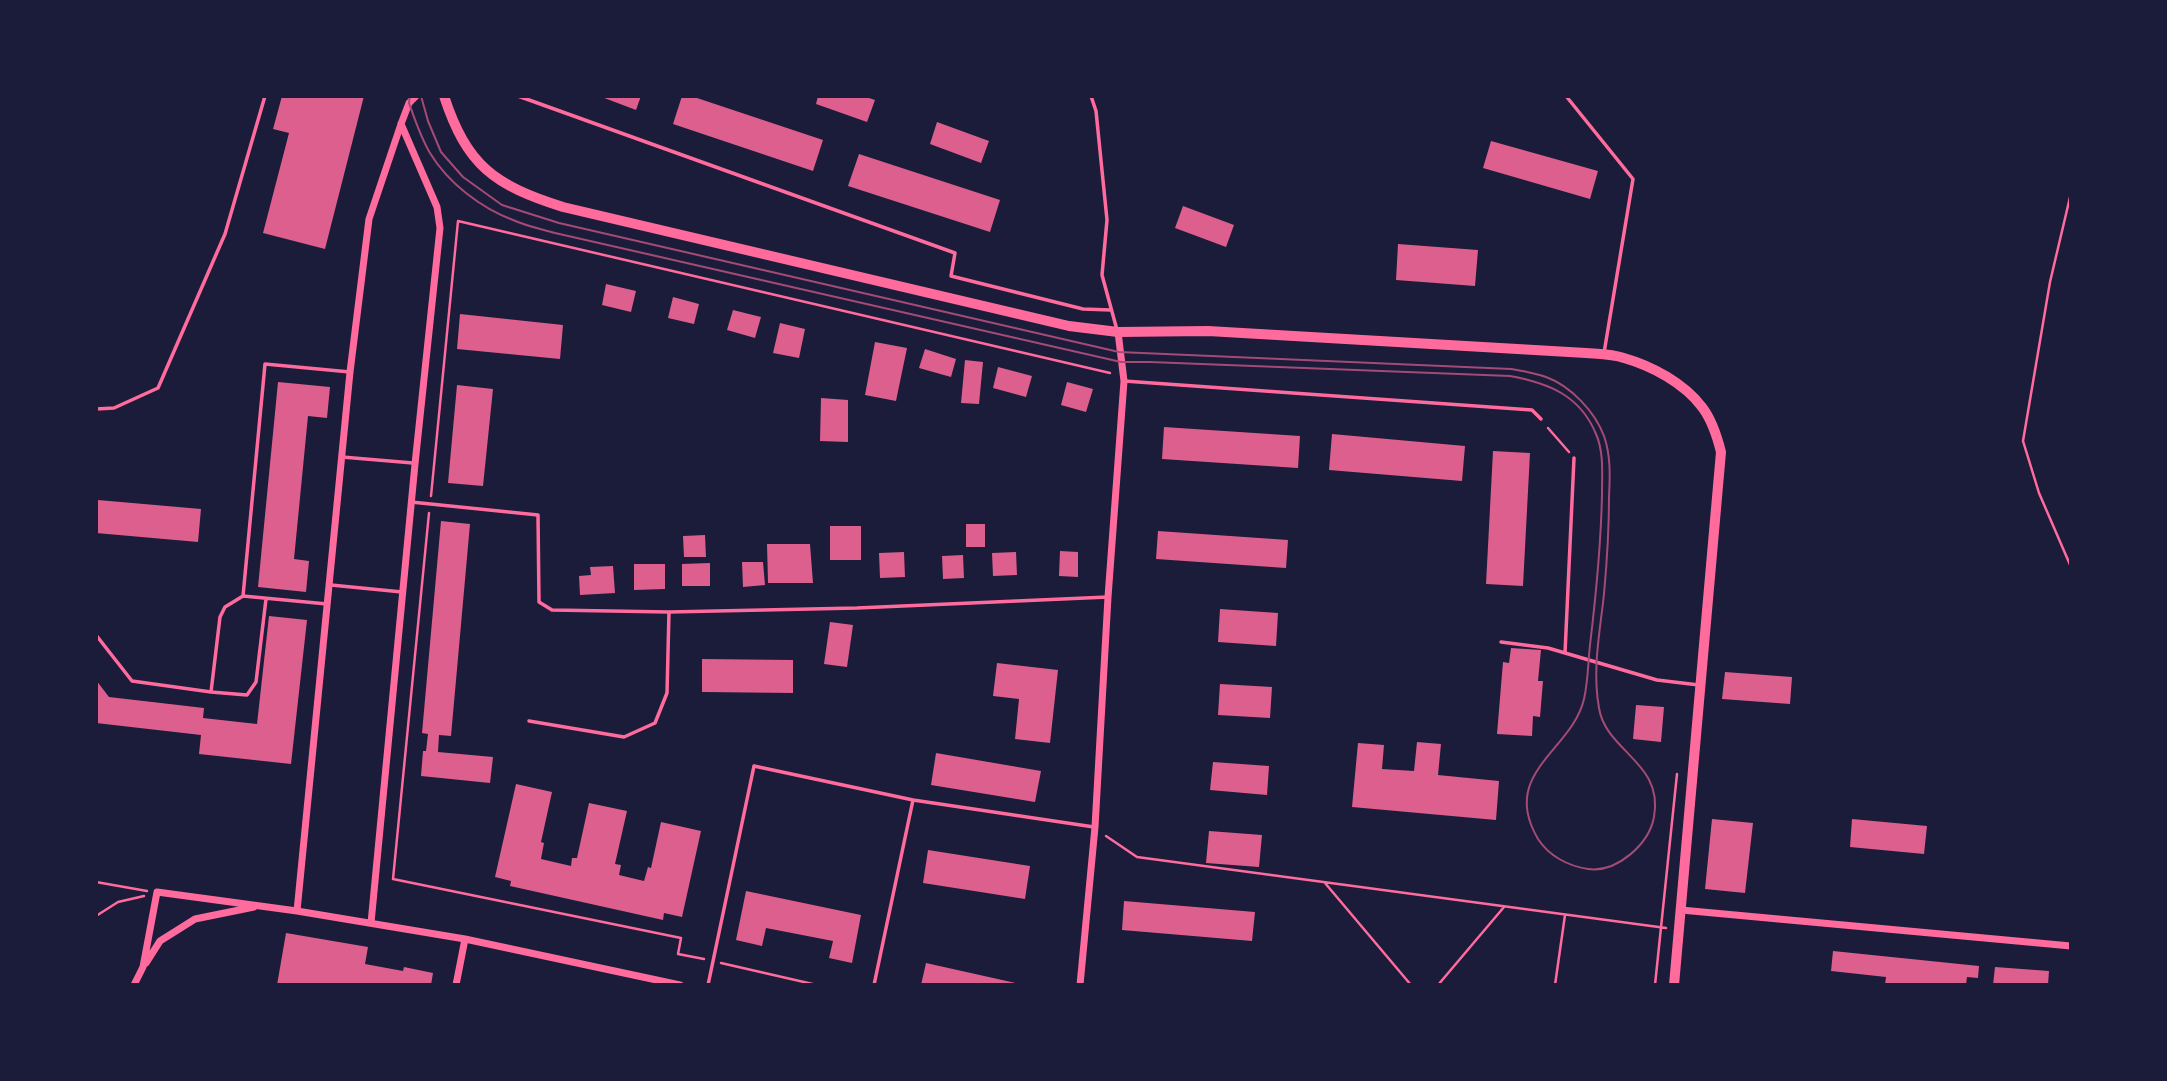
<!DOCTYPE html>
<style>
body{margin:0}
#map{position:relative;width:2167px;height:1081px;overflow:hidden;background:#1b1b3a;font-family:Roboto,sans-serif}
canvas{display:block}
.frame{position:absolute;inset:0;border:98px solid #1b1b3a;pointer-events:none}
</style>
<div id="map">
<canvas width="2167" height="1081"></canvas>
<div class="frame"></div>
</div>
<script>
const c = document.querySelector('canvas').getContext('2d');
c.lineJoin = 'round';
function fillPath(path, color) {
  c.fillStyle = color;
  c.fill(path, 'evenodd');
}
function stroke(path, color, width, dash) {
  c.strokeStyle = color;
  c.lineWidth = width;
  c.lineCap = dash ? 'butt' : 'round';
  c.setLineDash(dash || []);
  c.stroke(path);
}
const building = new Path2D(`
 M282,96H364L325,249L263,233L289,133L273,129Z
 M599,96H641L636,110Z
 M682,96H691L823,140L813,171L673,124Z
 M818,96H863L875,100L867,122L816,104Z
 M937,122L989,141L981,163L930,144Z
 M1491,141L1598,171L1590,199L1483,168Z
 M859,154L1000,200L990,232L848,186Z
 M1183,206L1234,225L1226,247L1175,228Z
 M1398,244L1478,250L1475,286L1396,280Z
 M606,284L636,291L631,312L602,305Z
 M673,297L699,304L694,324L668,318Z
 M733,310L761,317L755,338L727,330Z
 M460,314L563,325L560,359L457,349Z
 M780,323L805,329L799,358L773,353Z
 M875,342L907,348L896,401L865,395Z
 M925,349L956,359L951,377L919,368Z
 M965,360L983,362L979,404L961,403Z
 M998,367L1032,376L1026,397L993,388Z
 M278,382L330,387L327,418L308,416L294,559L309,561L306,592L258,587Z
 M1067,382L1093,389L1086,412L1061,405Z
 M457,385L493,389L483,486L448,483Z
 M821,398L848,400V442L820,441Z
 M1164,427L1300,436L1298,468L1162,459Z
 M1332,434L1465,446L1462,481L1329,470Z
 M1493,451L1530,453L1523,586L1486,584Z
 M98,500L201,509L198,542L96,533Z
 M441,521L470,524L451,736L439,735L438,752L493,757L490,783L421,776L423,751H426L428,734L422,733Z
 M966,524H985V547H966Z
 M830,526H861V560H830Z
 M1158,531L1288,540L1286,568L1156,559Z
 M705,535L706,557H684L683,536Z
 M767,544H810L813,583H768Z
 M1060,551L1078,552V577L1059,576Z
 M904,552L905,577L880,578L879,553Z
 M1016,552L1017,575L993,576L992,553Z
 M963,555L964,578L943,579L942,556Z
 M742,562H763L765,585L743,587Z
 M710,563V586H682V564Z
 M634,564H665V589L634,590Z
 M613,566L615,593L580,595L579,576L591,575L590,567Z
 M1220,609L1278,613L1276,646L1218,642Z
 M269,616L307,620L291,764L199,754L201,735L96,723V680L109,697L204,708L203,718L257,724Z
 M830,622L853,625L847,667L824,664Z
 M1511,648L1541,650L1538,681H1543L1540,717L1533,716L1532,736L1497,734L1503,662L1509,663Z
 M702,659L793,660V693L702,692Z
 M997,663L1058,670L1050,743L1015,739L1019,699L993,696Z
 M1725,672L1792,677L1790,704L1722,699Z
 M1220,684L1272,687L1270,718L1218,715Z
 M1636,705L1664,707L1661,742L1633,739Z
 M1417,742L1441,744L1438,775L1499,781L1496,820L1352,807L1358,743L1384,745L1382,769L1414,771Z
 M936,753L1041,771L1035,802L931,785Z
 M1213,762L1269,766L1267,795L1210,790Z
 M516,784L552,792L541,842L544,843L541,859L571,866L572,858H577L589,803L627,811L615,864L621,865L619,875L644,881L648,867L651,868L661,822L701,831L682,917L664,913L663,920L510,886L511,881L495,877Z
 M1712,819L1753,823L1745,893L1705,889Z
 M1852,819L1927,826L1924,854L1850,847Z
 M1209,831L1262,835L1259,867L1206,863Z
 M928,850L1030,866L1025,899L923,883Z
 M746,891L861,915L852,963L829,958L833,941L766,928L762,946L736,940Z
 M1124,901L1255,912L1252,941L1122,930Z
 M286,933L368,947L365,964L403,971L404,967L433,973L431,985H277Z
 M1833,951L1979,966L1978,978L1967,977L1966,985H1885L1886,977L1831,971Z
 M926,963L1020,984L1019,985H921Z
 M1995,967L2049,971L2048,985H1993Z`);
const path = new Path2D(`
 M2071,193L2050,282L2023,441L2039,493L2071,567
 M1548,428L1569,452
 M431,496L458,221L1110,373
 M429,513L393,879L681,938L678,954L704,959
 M1106,836L1137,857L1666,928
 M96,882L147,891
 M1325,883L1411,985
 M96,916L118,902L144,896
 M721,963L817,985
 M96,984L100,985
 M1438,985L1504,907
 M1555,985L1565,915
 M1655,985L1677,774`);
const service = new Path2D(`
 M518,96L955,253L951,276L1083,309L1111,310
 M1091,96L1096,111L1107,220L1102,275L1117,330
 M1566,96L1633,179L1604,353
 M1124,381L1532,410L1541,419
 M96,409L114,408L158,388L225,234L265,96
 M342,457L413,463
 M411,502L538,515L539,602L552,610L669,612
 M331,585L402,592
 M243,596L225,607L220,617L211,692L247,695L256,682L266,599
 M327,604L243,596L265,364L350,372
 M96,635L132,681L211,692
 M1501,642L1548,648L1657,680L1699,685
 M1565,653L1574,458
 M529,721L624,737L655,723L667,693L669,612L857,608L1108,597
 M913,800L1094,827
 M708,985L754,766L913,800L874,985`);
const minor = new Path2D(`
 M1681,910L2071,946
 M297,911L350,372L369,219L401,124L409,103L416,96
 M371,923L415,464L440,228L437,207L401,124
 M146,963L160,941L195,919L254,907
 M134,985L143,967L157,892L297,911L465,939L680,985
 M456,985L465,939
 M1080,985L1095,827L1108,597L1124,381L1118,332`);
const secondary = new Path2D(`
 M444,96C467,166 494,185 563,207L1069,326L1118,332L1208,331L1586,353C1598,354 1612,354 1624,358C1652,366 1684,383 1702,407C1712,420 1717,436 1721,452L1674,985`);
const tram = new Path2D(`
 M410,96L409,103C415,120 421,138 430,153C448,183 481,208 513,220C526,226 541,229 555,233L1121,362H1150L1510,376C1548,383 1580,395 1596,434C1604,452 1602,474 1602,494C1601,545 1596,595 1590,645C1588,663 1588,682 1584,699C1572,751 1499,773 1538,839C1549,856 1568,866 1588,869C1617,873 1649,844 1654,817C1664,762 1606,752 1599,708C1592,669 1600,632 1604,594C1607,561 1609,529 1609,497C1610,477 1611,456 1604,436C1595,412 1571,386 1546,377C1535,373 1522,371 1511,369L1119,352L559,223L502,205L463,177L441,152L428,121L421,96`);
fillPath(building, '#dd5f8e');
stroke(path, '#ff6b9d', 2.5);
stroke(service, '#ff6b9d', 3.5);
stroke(minor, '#ff6b9d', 7);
stroke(secondary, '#ff6b9d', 10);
stroke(tram, '#a44b75', 2);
</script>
